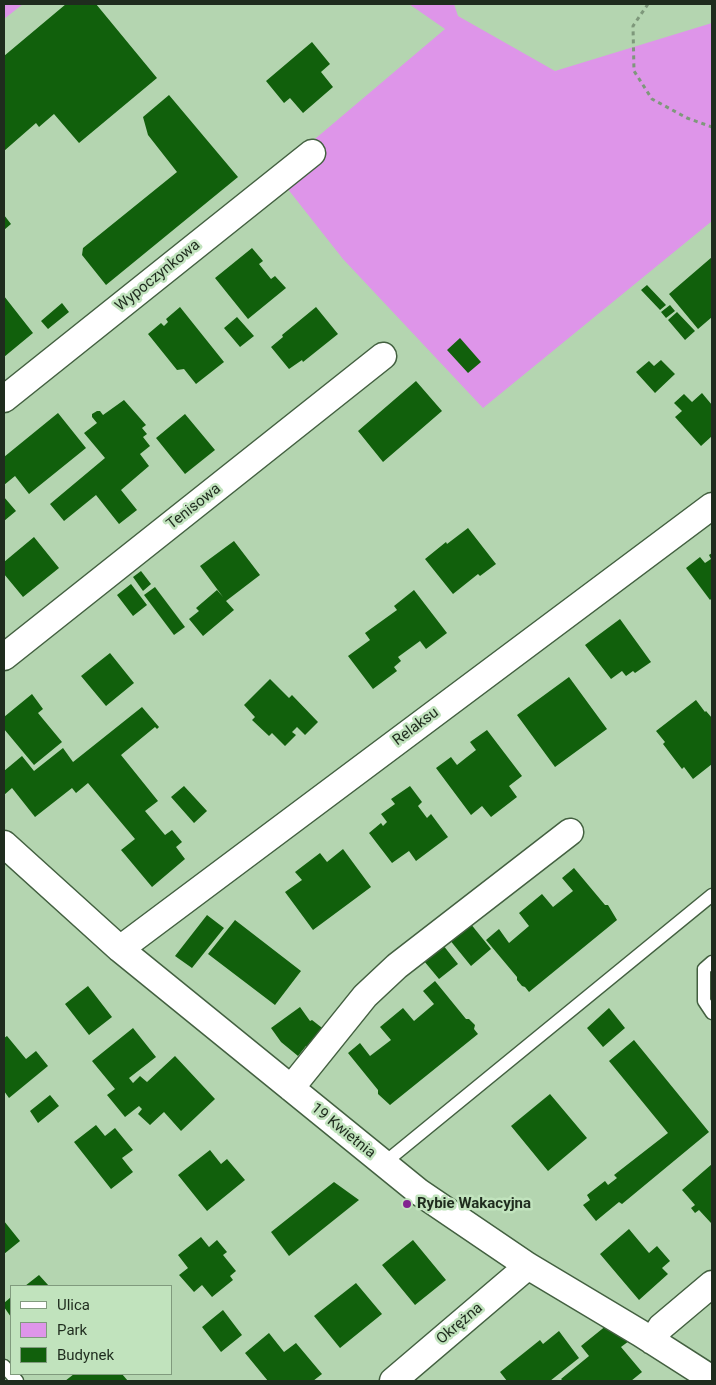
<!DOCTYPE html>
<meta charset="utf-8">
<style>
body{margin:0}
#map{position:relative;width:716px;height:1385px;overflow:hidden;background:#b4d5b0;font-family:Roboto,sans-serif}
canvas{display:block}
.frame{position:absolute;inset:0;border:5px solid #1f2c1e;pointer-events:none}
.legend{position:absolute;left:10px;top:1285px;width:162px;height:90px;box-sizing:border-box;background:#c1e3bd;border:1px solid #809a7d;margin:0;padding:6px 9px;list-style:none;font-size:15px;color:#1f2c1e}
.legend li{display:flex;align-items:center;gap:10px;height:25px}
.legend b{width:25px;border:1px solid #809a7d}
</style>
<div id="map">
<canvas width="716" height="1385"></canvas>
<div class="frame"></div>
<ul class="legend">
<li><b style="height:6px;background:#fff"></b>Ulica</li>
<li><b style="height:14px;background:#de95e9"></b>Park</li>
<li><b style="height:14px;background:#11600c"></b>Budynek</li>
</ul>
</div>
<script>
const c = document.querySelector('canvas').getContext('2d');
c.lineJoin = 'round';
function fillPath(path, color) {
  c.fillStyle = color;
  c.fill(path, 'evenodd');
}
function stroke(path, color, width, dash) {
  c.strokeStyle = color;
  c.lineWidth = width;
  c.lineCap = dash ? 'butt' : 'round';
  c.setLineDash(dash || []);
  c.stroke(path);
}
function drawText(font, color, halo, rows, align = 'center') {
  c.font = font + ' Roboto,sans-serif';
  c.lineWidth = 5;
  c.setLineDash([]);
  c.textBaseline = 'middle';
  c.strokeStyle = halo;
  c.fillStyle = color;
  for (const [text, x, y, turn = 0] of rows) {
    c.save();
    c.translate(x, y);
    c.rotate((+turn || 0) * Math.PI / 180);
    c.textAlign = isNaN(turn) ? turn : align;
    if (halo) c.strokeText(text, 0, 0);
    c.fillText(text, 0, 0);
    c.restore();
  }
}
const green = new Path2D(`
 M4,4H23L4,19Z
 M409,4H454L458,16L555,71L712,23V221L483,408L343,259L287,188L309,144L445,29Z`);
const building = new Path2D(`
 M66,4H96L157,78L79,143L54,114L39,127L36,123L4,151V56Z
 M312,42L330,64L321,72L333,87L303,113L290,98L284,103L266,81Z
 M169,95L238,177L106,285L82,255L83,248L177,172L148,135L143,117Z
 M4,215L11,224L4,230Z
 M252,248L263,261L259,264L271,279L275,276L286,288L248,319L215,278Z
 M712,257V317L698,329L669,294Z
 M647,285L666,305L660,310L641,290Z
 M4,296L33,333L4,357Z
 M62,303L69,312L48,329L41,321Z
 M670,305L675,311L666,318L661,312Z
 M180,307L224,362L196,384L184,369L177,370L148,334L161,323L164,326L168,322L166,319Z
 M316,307L338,334L303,362L302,360L289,369L271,347L283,337L282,335Z
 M677,312L695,331L685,340L668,320Z
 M237,317L254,336L240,347L224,328Z
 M460,338L481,362L468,373L447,350Z
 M661,360L675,374L655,393L636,372L649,361L654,366Z
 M416,381L442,411L383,462L358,431Z
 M702,393L712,405V436L701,446L675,417L682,411L674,403L684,394L692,402Z
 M124,400L146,425L142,428L147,434L143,437L150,446L140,454L149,466L121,490L137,510L119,524L96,495L64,521L50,504L105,458L84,433L97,423L92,417V414L97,411H100L103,415Z
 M58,413L86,448L29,494L15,476L4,485V457Z
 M185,414L215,450L185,474L156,438Z
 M4,497L16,511L4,521Z
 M468,528L496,564L480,576L478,574L453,594L425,559L446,542L447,544Z
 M34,537L59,568L23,597L4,574V562Z
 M234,541L260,575L226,601L234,610L203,636L189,619L199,611L196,608L217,590L223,597L200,566Z
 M712,553V598L710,600L686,568L700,557L705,563L711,559L709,555Z
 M141,571L151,584L143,591L133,577Z
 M131,584L147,605L133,616L117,595Z
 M155,587L185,627L174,635L144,595Z
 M414,590L447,633L426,649L420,641L398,657L401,661L394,667L397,671L373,689L348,656L370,640L365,633L397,610L394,606Z
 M620,619L651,662L635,673L633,671L626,676L622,671L611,679L585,645Z
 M110,653L134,683L106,706L81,676Z
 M569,677L607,729L555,767L517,715Z
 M270,679L289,698L292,695L318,722L305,735L297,727L292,732L296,735L285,746L272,733L269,736L252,720L255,717L244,705Z
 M32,694L43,709L38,713L62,742L34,765L4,729V717Z
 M696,700L705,712L706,711L712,718V764L693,779L684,767L682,769L663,744L665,742L656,731Z
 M142,707L159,727L157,729L155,727L121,755L158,801L145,811L165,835L172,830L182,842L176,847L185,859L152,887L121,850L135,839L88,783L76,793L72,788L35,817L12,788L4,795V771L22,756L34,771L63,748L73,762Z
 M487,730L522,776L509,786L517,797L491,817L482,806L471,815L436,768L451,757L457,765L467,757L476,750L470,742Z
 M184,786L207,811L194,823L171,797Z
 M410,786L422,802L418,806L427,818L431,814L448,837L416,861L409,851L392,863L369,833L381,823L383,826L387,822L381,814L395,804L391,799Z
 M343,849L371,887L313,930L285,892L302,880L295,872L320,853L327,862Z
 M574,868L605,905H608L617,920L529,992L525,987L522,986L517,980V977L486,940L499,929L509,943L529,926L519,913L542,894L553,907L573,891L562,878Z
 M207,915L224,928L192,968L175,956Z
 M235,920L301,971L275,1005L208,954Z
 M470,923L491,949L471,966L449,939Z
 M443,945L458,964L439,979L424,961Z
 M435,981L466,1019H469L475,1025L474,1029L478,1034L390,1105L378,1094V1090L348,1053L360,1043L370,1056L391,1040L380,1027L403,1008L414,1021L434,1004L423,991Z
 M88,986L112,1017L89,1035L65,1004Z
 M300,1007L310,1021L312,1020L326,1031L310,1050L306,1046L298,1056L281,1042L271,1028Z
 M609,1008L625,1028L603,1047L587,1028Z
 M133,1028L156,1057L129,1078L133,1083L140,1076L147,1082L175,1056L215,1099L181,1131L164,1112L150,1125L138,1114L142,1109L139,1106L125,1117L107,1095L115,1089L92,1061Z
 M7,1036L26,1059L36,1051L48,1066L9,1098L4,1091V1038Z
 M634,1040L709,1132L622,1204L619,1202L596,1221L583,1205L590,1200L587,1195L605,1181L608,1185L617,1178L614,1175L668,1133L609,1061Z
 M550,1094L587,1138L548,1171L511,1126Z
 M50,1095L59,1106L38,1123L30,1111Z
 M96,1125L105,1136L115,1128L133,1150L122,1158L133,1172L111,1189L74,1142Z
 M210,1150L221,1164L227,1159L245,1180L207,1211L178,1175Z
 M712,1164V1222L711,1223L699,1210L695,1213L691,1208L695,1205L682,1190Z
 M334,1182L359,1200L289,1256L271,1232Z
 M4,1221L20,1241L4,1254Z
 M629,1229L649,1253L657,1246L670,1261L662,1268L668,1274L639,1300L600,1254Z
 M201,1237L209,1247L217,1240L227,1252L223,1255L236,1271L230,1276L233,1280L212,1297L202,1285L194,1292L179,1275L188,1268L178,1255Z
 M413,1240L446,1280L415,1305L382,1265Z
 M39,1275L49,1286H25Z
 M356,1283L382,1314L340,1348L314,1316Z
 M11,1297V1317L4,1307V1303Z
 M223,1310L242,1335L221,1352L202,1327Z
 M607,1325L629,1341L621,1347L642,1372L631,1381H563L561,1379L589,1356L581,1346Z
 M559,1331L579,1358L550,1381H507L500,1372L540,1340L543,1344Z
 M269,1333L284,1352L296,1343L322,1374L313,1381H268L245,1353Z
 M74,1374H122L128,1381H65Z`);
const path = new Path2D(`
 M648,4L633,26L634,71L652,99L687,118L712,127`);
const service = new Path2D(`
 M712,962L704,969V1001L712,1013
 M383,1164L712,895
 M4,1366L17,1381`);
const minor = new Path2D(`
 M4,399L312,153
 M4,657L383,356
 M4,844L120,949L419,1192L528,1266L640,1333L712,1379
 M120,949L712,506
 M291,1088L365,996L397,966L570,832
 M652,1341L661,1327L712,1284
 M393,1381L528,1266`);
const markers = [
 [407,1204,5,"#822490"]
];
const streetNames = [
 ["Wypoczynkowa",158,276,-39],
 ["Tenisowa",194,507,-38],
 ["Relaksu",416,727,-37],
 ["19 Kwietnia",343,1131,39],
 ["Okrężna",460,1324,-40]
];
const poiNames = [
 ["Rybie Wakacyjna",417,1204]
];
fillPath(green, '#de95e9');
fillPath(building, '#11600c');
stroke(service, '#436040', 15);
stroke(minor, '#436040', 29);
stroke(path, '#7e987b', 3, [4, 4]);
stroke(service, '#fff', 12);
stroke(minor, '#fff', 26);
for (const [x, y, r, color] of markers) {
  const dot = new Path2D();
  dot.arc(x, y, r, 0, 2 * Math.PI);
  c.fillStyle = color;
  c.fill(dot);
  stroke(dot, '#c1e3bd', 2);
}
drawText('15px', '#1f2c1e', '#c1e3bd', streetNames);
drawText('bold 15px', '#1f2c1e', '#c1e3bd', poiNames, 'left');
</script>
